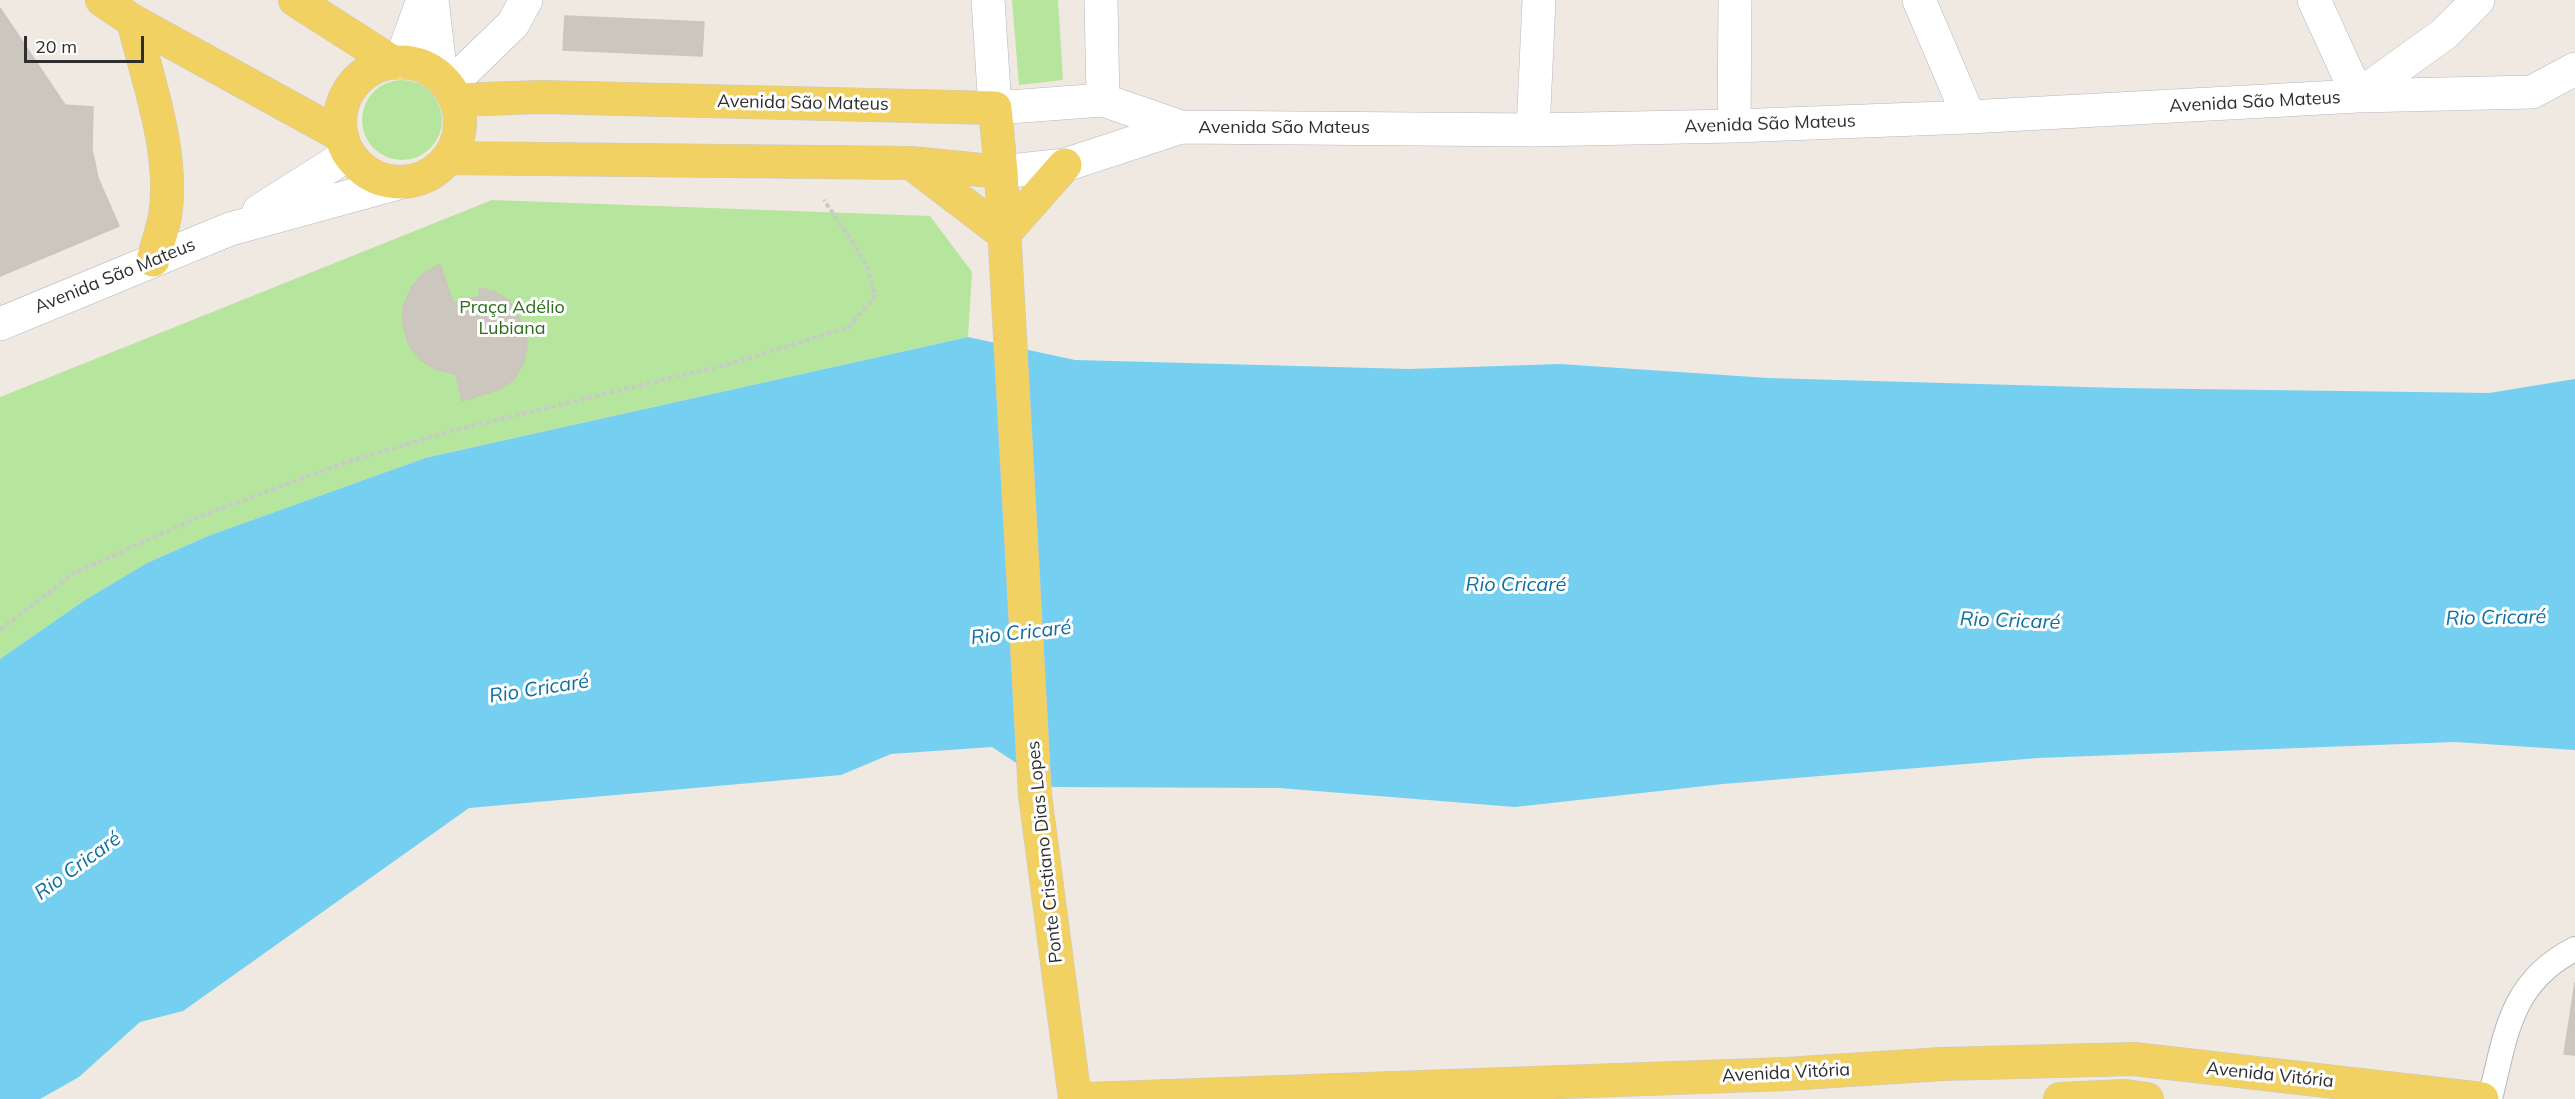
<!DOCTYPE html>
<meta charset="utf-8">
<style>
body{margin:0}
#map{position:relative;width:2575px;height:1099px;overflow:hidden;background:#efe9e1;font-family:Mulish,sans-serif}
canvas{display:block}
.scale{position:absolute;left:24px;top:36px;width:120px;height:27px;box-sizing:border-box;border:3px solid #2e2e2e;border-top:0;padding-left:8px;font-size:18px;line-height:21px;white-space:nowrap;color:#2e2e2e;-webkit-text-stroke:4px #fff;paint-order:stroke}
</style>
<div id="map">
<canvas width="2575" height="1099"></canvas>
<div class="scale">20 m</div>
</div>
<script>
const c = document.querySelector('canvas').getContext('2d');
c.lineJoin = 'round';
function fillPath(path, color) {
  c.fillStyle = color;
  c.fill(path, 'evenodd');
}
function stroke(path, color, width, dash) {
  c.strokeStyle = color;
  c.lineWidth = width;
  c.lineCap = dash ? 'butt' : 'round';
  c.setLineDash(dash || []);
  c.stroke(path);
}
function drawText(font, color, halo, rows, align = 'center') {
  c.font = font + ' Mulish,sans-serif';
  c.lineWidth = 6;
  c.setLineDash([]);
  c.textBaseline = 'middle';
  c.strokeStyle = halo;
  c.fillStyle = color;
  for (const [text, x, y, turn = 0] of rows) {
    c.save();
    c.translate(x, y);
    c.rotate((+turn || 0) * Math.PI / 180);
    c.textAlign = isNaN(turn) ? turn : align;
    if (halo) c.strokeText(text, 0, 0);
    c.fillText(text, 0, 0);
    c.restore();
  }
}
const green = new Path2D(`
 M1012,0H1058L1063,80L1019,85Z
 M362 120a40 40 0 1 1 80 0a40 40 0 1 1-80 0Z
 M492,200L930,216L972,272L968,337L425,458L208,536L147,563L85,600L0,659V397Z`);
const water = new Path2D(`
 M968,337L1075,360L1409,369L1560,364L1768,378L2120,388L2489,393L2575,379V750L2455,742L2038,758L1723,784L1515,807L1279,788L1053,787L992,747L891,754L841,775L469,808L183,1011L140,1022L79,1077L40,1099H0V659L85,600L147,563L208,536L425,458Z`);
const building = new Path2D(`
 M0,8L65,105L93,107L92,149L98,178L119,226L0,276Z
 M565,16L704,22L702,56L563,50Z
 M440,264L453,303L480,296L479,288L495,292L509,301L526,330L527,347L523,364L514,379L501,389L462,401L456,374L437,370L421,360L409,345L403,326V307L411,288L423,274Z
 M2575,983V1055L2564,1054Z`);
const path = new Path2D(`
 M0,630L74,573L203,515L344,463L451,431L733,363L849,327L875,296L866,263L824,200`);
const lane = new Path2D(`
 M2490,1099C2506,1034 2510,982 2575,949`);
const street = new Path2D(`
 M432,0L441,77
 M988,0L995,108L1103,100L1181,127
 M1101,0L1103,100
 M1919,0L1969,117
 M2314,0L2358,96
 M400,63L423,0
 M449,86L513,24L526,0
 M2358,96L2444,34L2478,0
 M1734,126L1735,0
 M1533,130L1539,0
 M1001,172L1065,165L1181,127L1533,130L1734,126L1969,117L2358,96L2532,92L2575,69`);
const secondary = new Path2D(`
 M259,211L349,154
 M0,324L230,229L398,183`);
const primary = new Path2D(`
 M102,0L133,21L342,136
 M295,0L392,62
 M133,21C148,80 175,155 165,216C162,231 157,246 153,260
 M340 122a60 60 0 1 1 120 0a60 60 0 1 1-120 0Z
 M456,100L541,97L995,108L1001,172L1035,795L1075,1099
 M449,158L911,163L1001,172
 M911,163L1004,234
 M1004,234L1065,165
 M1087,1099L1786,1074L1942,1064L2134,1059L2482,1099
 M2060,1099L2125,1096L2147,1099`);
const streetNames = [
 ["Avenida São Mateus",2255,102,-3],
 ["Avenida São Mateus",803,103,1],
 ["Avenida São Mateus",1770,124,-2],
 ["Avenida São Mateus",1284,128],
 ["Avenida São Mateus",115,276,-22],
 ["Ponte Cristiano Dias Lopes",1045,852,-96],
 ["Avenida Vitória",1786,1073,-3],
 ["Avenida Vitória",2270,1075,6]
];
const parkNames = [
 ["Praça Adélio",512,308],
 ["Lubiana",512,329]
];
const waterNames = [
 ["Rio Cricaré",1516,585],
 ["Rio Cricaré",2496,618,-1],
 ["Rio Cricaré",2010,621,2],
 ["Rio Cricaré",1021,633,-6],
 ["Rio Cricaré",539,689,-9],
 ["Rio Cricaré",78,866,-36]
];
fillPath(green, '#b6e59e');
fillPath(water, '#75cff0');
fillPath(building, '#cbc7bf');
stroke(building, '#cbc5ba', 1.5);
stroke(lane, '#b4b7c1', 26);
stroke(street, '#b4b7c1', 34);
stroke(secondary, '#b4b7c1', 34);
stroke(primary, '#c9c9c9', 34);
stroke(path, '#c9c9c9', 4, [4.5, 3]);
stroke(lane, '#fff', 24);
stroke(street, '#fff', 33);
stroke(secondary, '#fff', 33);
stroke(primary, '#f2d163', 33);
drawText('18px', '#2e2e2e', '#fff', streetNames);
drawText('18px', '#2c6e1b', '#fff', parkNames);
drawText('italic 20px', '#0d6fa3', '#fff', waterNames);
</script>
